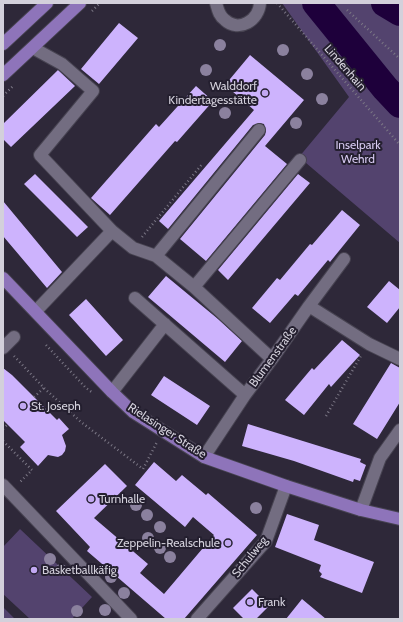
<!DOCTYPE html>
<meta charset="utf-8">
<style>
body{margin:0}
#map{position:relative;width:403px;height:622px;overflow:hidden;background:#2e2839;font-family:Cabin,sans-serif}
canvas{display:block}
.frame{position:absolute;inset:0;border:4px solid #d3d0db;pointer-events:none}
</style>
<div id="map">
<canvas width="403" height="622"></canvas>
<div class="frame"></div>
</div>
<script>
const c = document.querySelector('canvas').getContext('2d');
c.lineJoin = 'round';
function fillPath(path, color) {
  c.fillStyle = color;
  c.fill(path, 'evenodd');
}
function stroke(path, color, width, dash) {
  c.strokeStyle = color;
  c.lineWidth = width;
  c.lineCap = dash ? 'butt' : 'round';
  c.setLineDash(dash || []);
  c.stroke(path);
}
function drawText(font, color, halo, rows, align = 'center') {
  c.font = font + ' Cabin,sans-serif';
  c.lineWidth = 4;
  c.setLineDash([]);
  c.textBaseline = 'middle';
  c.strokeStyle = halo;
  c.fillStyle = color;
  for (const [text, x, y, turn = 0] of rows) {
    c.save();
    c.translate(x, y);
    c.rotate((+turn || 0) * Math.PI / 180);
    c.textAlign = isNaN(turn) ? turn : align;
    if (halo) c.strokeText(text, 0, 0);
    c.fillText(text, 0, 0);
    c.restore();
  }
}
const green = new Path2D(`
 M282,3H385L400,12V243L299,157L349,97Z
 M20,529L92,597L72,619H30L3,594V547Z
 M3,607L14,618L13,619H3Z`);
const river = new Path2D(`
 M316,3L385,88L400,104
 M385,3L400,12`);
const building = new Path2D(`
 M119,23L138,38L99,84L81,69Z
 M250,55L304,100L265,146L287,164L206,261L180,239L265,135L266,131L264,124L260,123L253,125L168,229L159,221L254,110L225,85Z
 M58,70L75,86L11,147L3,139V124Z
 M196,86L213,101L177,142L175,141L110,215L91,198L156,124L159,127Z
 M35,174L88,227L77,237L24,184Z
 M298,174L310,183L228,280L218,270Z
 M3,201L62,272L47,288L3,236Z
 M342,210L360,225L330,262L328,260L298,296L295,294L270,323L252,308L277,278L280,280L310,244L312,245Z
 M166,276L218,319L242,341L225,362L148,297Z
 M389,281L400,290V307L387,323L367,307Z
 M86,299L123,340L106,356L69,315Z
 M342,340L360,355L331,387L329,384L304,415L285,400L312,368L314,370Z
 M391,363L400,368V402L377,439L353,424Z
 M3,368L12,375L57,420L59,418L69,429L62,435L66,446L65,451L62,455L58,457L48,455L38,466L20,447L25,442L3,420Z
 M164,376L210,406L197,425L151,395Z
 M248,424L361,459L360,462L366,465L360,481L354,479L353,482L294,461L242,446Z
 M154,462L176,481L182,475L206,495L208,493L257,535L184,619H166L87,551L90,547L56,511L105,464L127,486L94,518L148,564L140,573L164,594L214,535L193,517L185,527L135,485Z
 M287,514L319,525L314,540L374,562L362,593L320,577L322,574L319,571L321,565L275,547Z
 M252,589L269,606L256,619H244L233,608Z
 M302,599L326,619H286Z`);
const path = new Path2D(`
 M277,3L400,145
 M347,10L400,59
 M92,11L100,3
 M3,96L13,86
 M142,237L203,163
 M46,345L86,388L93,393
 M14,356L44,388L81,422L143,469L157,442
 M34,397L44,388
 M326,416L362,354
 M3,429L7,425
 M3,441L32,470L19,483`);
const minor = new Path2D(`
 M216,3C218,10 219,16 225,20C239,33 259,20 260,3
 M33,48L62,64L93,91L40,155L112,231L133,248L156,256L194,287L272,359
 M156,256L259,130
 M194,287L300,160
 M135,298L245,395
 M309,306L369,344L400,359
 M36,311L112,231
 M3,348L14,337
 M112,392L165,324
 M204,457L245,395L272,359L309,306L344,259
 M3,485L131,619
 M361,510L380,458L400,430
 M197,619L266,541L286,486`);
const major = new Path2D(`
 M3,44L47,3
 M3,75L80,3
 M3,278L112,392L133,412L204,457L286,486L361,510L400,519`);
const trees = [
 [220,45],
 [283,50],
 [206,70],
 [307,74],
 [322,99],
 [225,113],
 [296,123],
 [136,505],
 [256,508],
 [147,515],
 [160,527],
 [148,538],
 [160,548],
 [170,557],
 [50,559],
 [61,570],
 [111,577],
 [124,593],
 [105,610],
 [77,611]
];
const markers = [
 [265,93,4,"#c2a8f2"],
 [23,406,4,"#c2a8f2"],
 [91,499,4,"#c2a8f2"],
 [228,543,4,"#c2a8f2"],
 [34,570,4,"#c2a8f2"],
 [250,602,4,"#c2a8f2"]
];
const streetNames = [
 ["Lindenhain",345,68,49],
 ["Blumenstraße",273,357,-54],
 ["Rielasinger Straße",167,431,33],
 ["Schulweg",250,557,-51]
];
const poiNames = [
 ["Walddorf",257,86,"right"],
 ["Kindertagesstätte",257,100,"right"],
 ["St. Joseph",31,406],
 ["Turnhalle",99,499],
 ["Zeppelin-Realschule",220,543,"right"],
 ["Basketballkäfig",42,570],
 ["Frank",258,602]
];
const parkNames = [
 ["Inselpark",358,145],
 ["Wehrd",358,159]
];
fillPath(green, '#53436e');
stroke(river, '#1e003b', 28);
fillPath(building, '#cdb3fd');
stroke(minor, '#474351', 14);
stroke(major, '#474351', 14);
stroke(path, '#7c7886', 2.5, [1, 3]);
stroke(minor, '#736d81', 12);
stroke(major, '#8e74ba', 12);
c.fillStyle = '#8b819e';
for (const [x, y] of trees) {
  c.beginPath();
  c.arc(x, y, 6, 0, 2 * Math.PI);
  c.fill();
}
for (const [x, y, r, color] of markers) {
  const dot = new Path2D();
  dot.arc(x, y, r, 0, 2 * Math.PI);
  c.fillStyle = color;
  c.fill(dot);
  stroke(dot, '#241f2f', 1.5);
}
drawText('12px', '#d3d0db', '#241f2f', streetNames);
drawText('12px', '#d3d0db', '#241f2f', poiNames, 'left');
drawText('12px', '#d7caf1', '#241f2f', parkNames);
</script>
